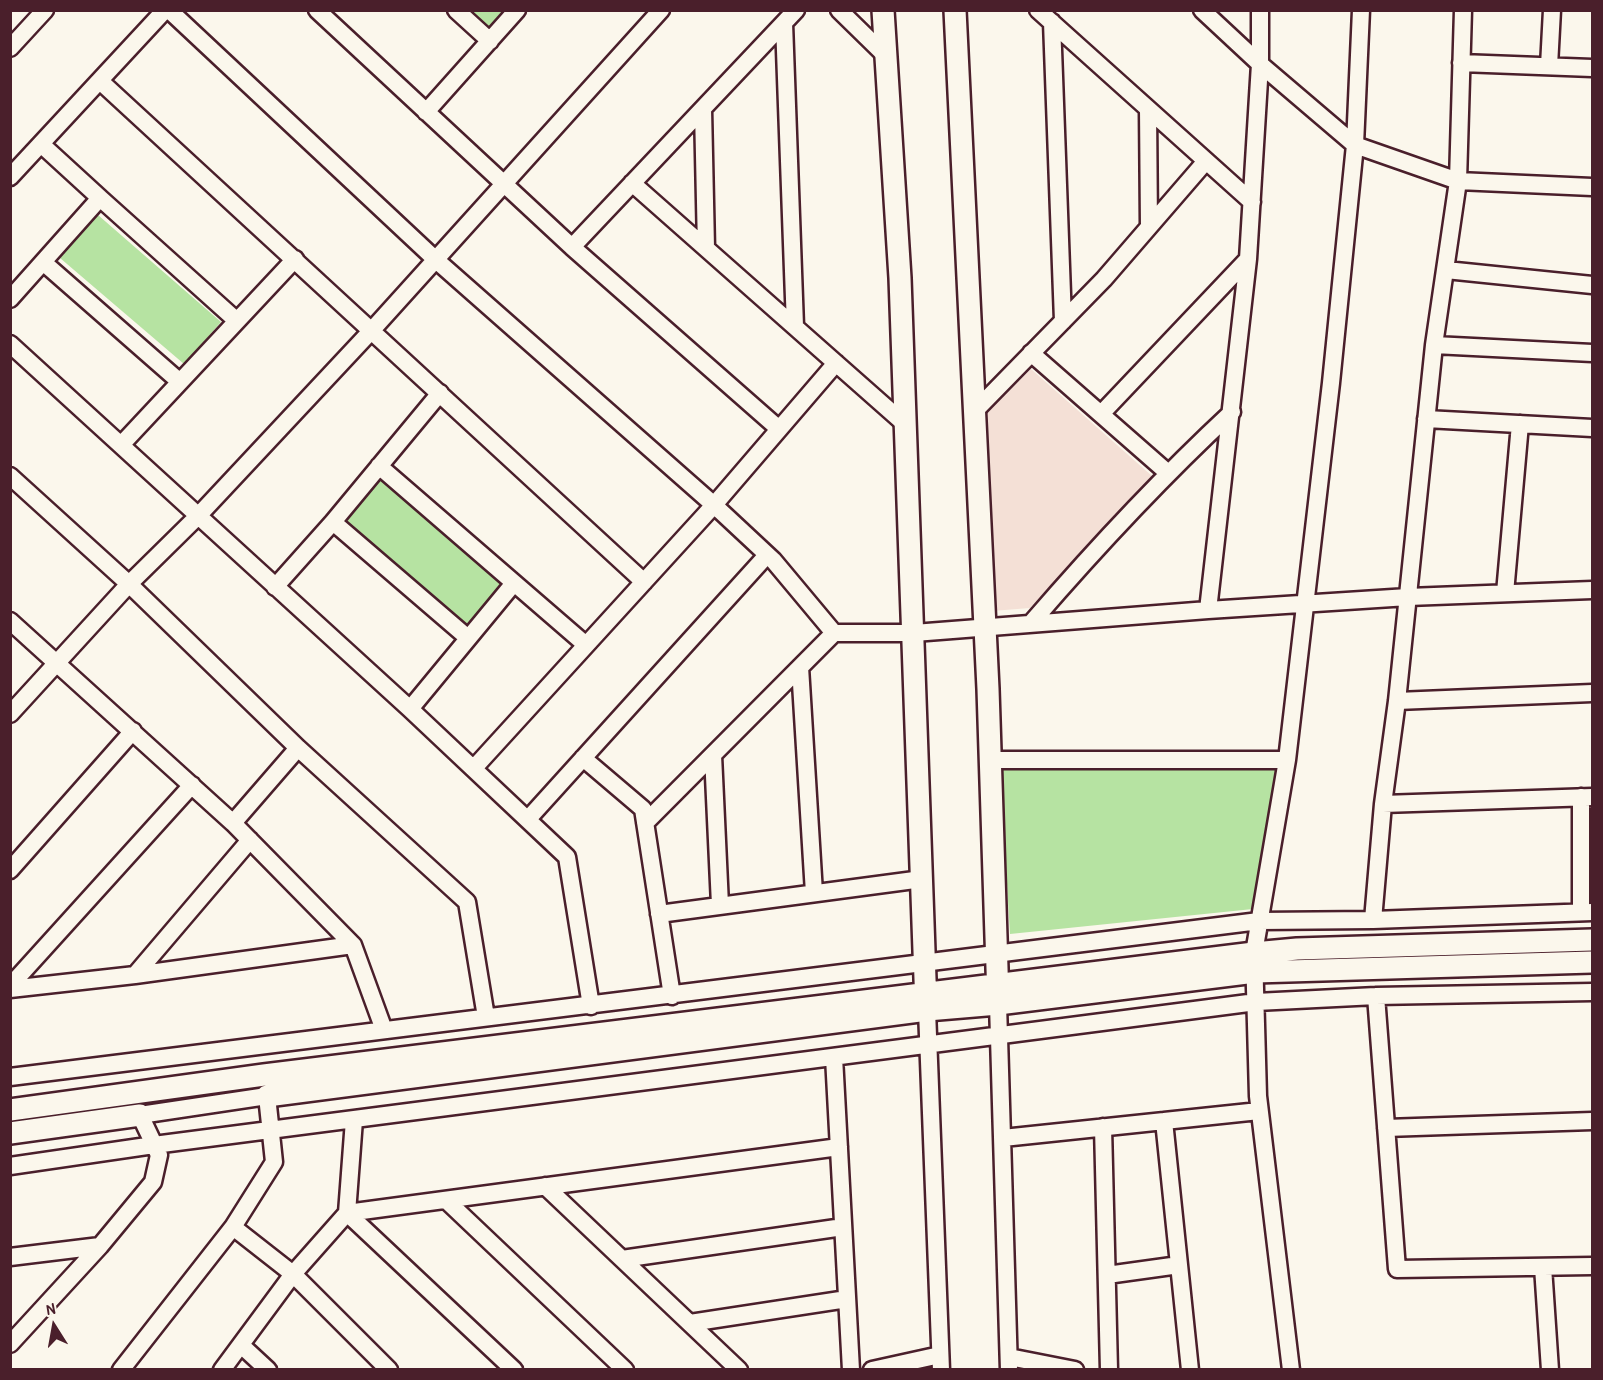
<!DOCTYPE html>
<style>
body{margin:0}
#map{position:relative;width:1603px;height:1380px;overflow:hidden;background:#fbf7ec;font-family:"Patrick Hand",sans-serif}
canvas{display:block}
.frame{position:absolute;inset:0;border:12px solid #4a1f2b;pointer-events:none}
.north{position:absolute;left:24px;top:1296px;width:60px;height:60px;-webkit-text-stroke:4px #fbf7ec;paint-order:stroke;rotate:349deg;font-size:16px;font-weight:700;line-height:24px;text-align:center;color:#4a1f2b}
.north::after{content:'';display:block;margin:auto;width:21px;height:27px;background:#4a1f2b;clip-path:polygon(50% 0,100% 100%,50% 72%,0 100%)}
</style>
<div id="map">
<canvas width="1603" height="1380"></canvas>
<div class="frame"></div>
<div class="north">N</div>
</div>
<script>
const c = document.querySelector('canvas').getContext('2d');
c.lineJoin = 'round';
function fillPath(path, color) {
  c.fillStyle = color;
  c.fill(path, 'evenodd');
}
function stroke(path, color, width, dash) {
  c.strokeStyle = color;
  c.lineWidth = width;
  c.lineCap = dash ? 'butt' : 'round';
  c.setLineDash(dash || []);
  c.stroke(path);
}
const built = new Path2D(`
 M1031,369L1152,476L1030,608L992,611L984,416Z`);
const green = new Path2D(`
 M470,11H507L491,29Z
 M98,215L221,322L184,364L60,258Z
 M381,478L503,583L467,625L344,519Z
 M1000,767L1276,768L1253,909L1010,934Z`);
const minor = new Path2D(`
 M169,10L436,260L714,505L773,560L834,633
 M317,10L572,247L796,10
 M456,10L490,41
 M839,10L886,56
 M1038,10L1252,202
 M1202,10L1260,64L1355,145L1458,181L1592,187
 M1052,22L1063,321
 M784,23L795,326
 M10,48L45,10
 M1461,63L1592,68
 M1549,66L1552,10
 M100,81L644,582
 M703,109L706,248
 M1148,109L1149,227
 M426,112L517,10
 M10,177L165,10
 M632,183L906,425
 M100,198L237,321
 M572,247L779,429
 M43,262L180,382
 M1446,270L1592,285
 M10,299L100,198L41,144
 M10,344L410,709L567,857L591,1006
 M1434,345L1592,353
 M1031,353L1168,473
 M974,412L1104,279L1206,161
 M1101,414L1248,259
 M1426,419L1592,428
 M121,445L295,259
 M379,466L586,645
 M10,476L129,584L298,748L467,902L486,1017
 M333,522L468,638
 M275,587L333,522L440,393
 M1505,593L1520,424
 M1208,610L1248,259L1260,64V10
 M10,621L233,823L353,945L384,1030
 M1032,622C1095,549 1161,478 1232,412
 M800,667L814,893
 M1397,701L1592,693
 M410,709L514,583
 M10,714L129,584L198,516L372,330L661,10
 M713,755L720,905
 M583,758L643,809L672,996
 M990,760H1287L1331,383L1355,145L1361,10
 M1287,760L1254,953L1258,1096L1291,1370
 M474,768L714,505L836,363
 M1383,804L1592,797
 M528,819L767,555
 M233,823L298,748
 M645,823L834,633H914L1208,610L1408,597L1592,590
 M10,870L133,731
 M1581,912V797
 M659,914L922,879
 M1373,920L1383,804L1397,701L1434,345L1458,181L1463,10
 M135,975L353,945
 M10,986L192,785
 M10,989L135,975L250,840
 M1376,996L1397,1269L1592,1266
 M998,1004L1009,1370
 M927,1010L941,1370
 M834,1057L851,1370
 M10,1077L1259,921L1373,920L1592,912
 M354,1120L347,1213L293,1274L389,1370
 M1164,1121L1190,1370
 M1103,1127L1109,1370
 M1386,1128L1592,1121
 M1003,1138L1259,1111
 M10,1166L154,1145L1256,1002L1376,996L1592,992
 M545,1186L739,1370
 M447,1201L625,1370
 M10,1257L100,1246
 M622,1259L843,1227
 M1543,1267L1550,1370
 M1107,1275L1179,1265
 M690,1323L847,1299
 M10,1344L100,1246L153,1182L159,1155L140,1115L267,1096L274,1162L233,1227
 M241,1345L268,1370
 M1009,1357L1075,1370
 M121,1370L233,1227L293,1274L222,1370
 M514,1370L347,1213L839,1147
 M872,1370L940,1355`);
const tertiary = new Path2D(`
 M883,10L900,278L926,1007
 M955,10L988,689L998,999
 M267,1096L927,1010L998,1004L1255,972L1592,962
 M10,1110L264,1075L1254,953L1297,949L1592,940
 M10,1133L140,1115`);
fillPath(built, '#f4e0d6');
fillPath(green, '#b6e3a2');
stroke(minor, '#4a1f2b', 21);
stroke(tertiary, '#4a1f2b', 26);
stroke(minor, '#fbf7ec', 16);
stroke(tertiary, '#fbf7ec', 21);
</script>
